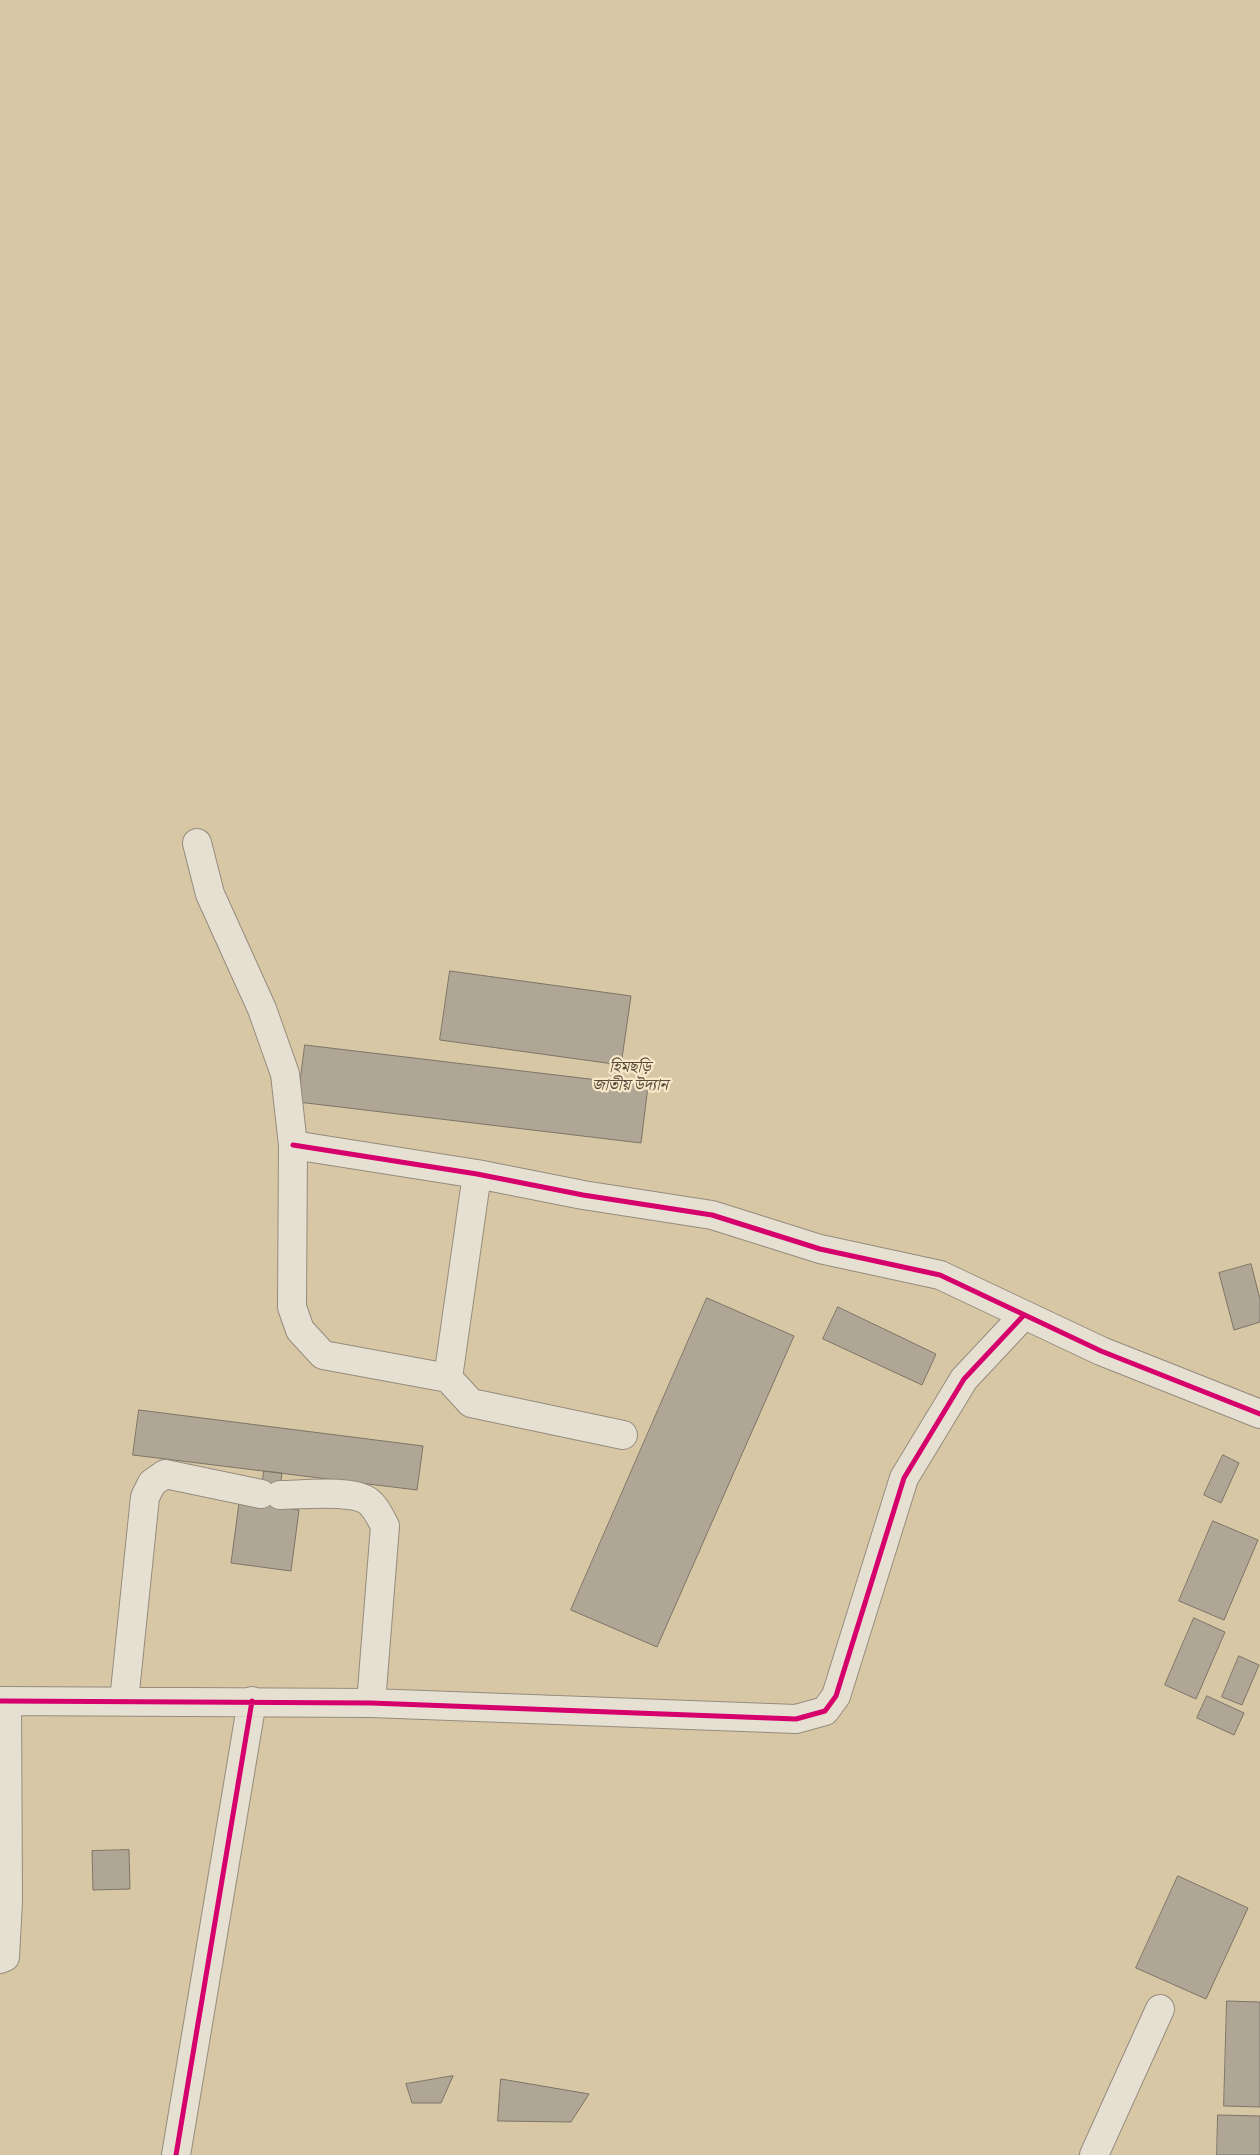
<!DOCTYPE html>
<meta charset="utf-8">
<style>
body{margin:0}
canvas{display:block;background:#e1d5bb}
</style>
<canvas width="1260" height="2155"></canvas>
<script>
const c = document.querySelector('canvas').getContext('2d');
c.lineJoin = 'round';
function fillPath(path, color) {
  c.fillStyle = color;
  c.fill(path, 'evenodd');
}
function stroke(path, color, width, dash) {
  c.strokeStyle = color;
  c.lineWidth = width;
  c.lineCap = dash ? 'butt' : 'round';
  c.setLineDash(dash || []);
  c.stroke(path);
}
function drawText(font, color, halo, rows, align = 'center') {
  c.font = font + ' "IM FELL French Canon","Noto Serif Bengali",serif';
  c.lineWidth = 4.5;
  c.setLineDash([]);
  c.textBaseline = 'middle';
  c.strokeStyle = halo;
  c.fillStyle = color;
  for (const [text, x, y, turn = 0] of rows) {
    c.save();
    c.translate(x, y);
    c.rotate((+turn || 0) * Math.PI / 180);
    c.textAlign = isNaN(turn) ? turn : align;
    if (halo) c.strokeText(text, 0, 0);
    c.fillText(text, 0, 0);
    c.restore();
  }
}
const green = new Path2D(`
 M0,0H1260V2155H0Z`);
const building = new Path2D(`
 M450,971L631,996L621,1065L440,1040Z
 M305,1045L648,1086L641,1143L298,1102Z
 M1251,1264L1260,1299V1322L1234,1330L1219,1273Z
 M707,1298L794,1336L657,1647L571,1610Z
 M838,1307L936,1354L922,1385L823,1339Z
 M139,1410L423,1446L417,1490L133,1455Z
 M1223,1455L1239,1463L1221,1503L1204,1495Z
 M264,1471L282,1473L278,1507L299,1510L291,1571L231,1563L239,1503L259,1506Z
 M1213,1521L1258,1540L1224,1620L1179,1601Z
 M1194,1618L1225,1632L1196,1699L1165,1685Z
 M1239,1656L1259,1665L1242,1705L1222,1697Z
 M1207,1696L1244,1713L1234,1735L1197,1718Z
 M129,1850L130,1889L93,1890L92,1851Z
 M1178,1876L1248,1908L1206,1999L1136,1968Z
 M1227,2001L1260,2002V2107L1224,2106Z
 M453,2076L441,2103H412L406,2084Z
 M501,2079L589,2094L571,2122L498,2121Z
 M1218,2115L1260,2116V2155H1217Z`);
const minor = new Path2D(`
 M197,843L210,894L262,1009L285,1074L293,1145L292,1307L300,1330L323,1355L448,1378
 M293,1145L477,1174L583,1195L712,1215L820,1249L940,1275L1101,1351L1260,1414
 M477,1174L448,1378L471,1403L623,1435
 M280,1495C301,1495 351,1489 368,1501C376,1507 380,1517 385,1526L371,1703
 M0,1701L371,1703L796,1719L825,1711L836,1696L904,1478L964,1379L1024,1315
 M124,1701L145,1497L152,1483L165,1474L261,1494
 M0,1959L5,1957L8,1901L7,1701
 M176,2155L252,1701
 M1094,2155L1160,2009`);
const cycleway = new Path2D(`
 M293,1145L477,1174L583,1195L712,1215L820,1249L940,1275L1101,1351L1260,1414
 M0,1701L371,1703L796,1719L825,1711L836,1696L904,1478L964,1379L1024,1315
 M176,2155L252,1701`);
const parkNames = [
 ["হিমছড়ি",630,1068],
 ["জাতীয় উদ্যান",630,1086]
];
fillPath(green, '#d8c7a5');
fillPath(building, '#afa695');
stroke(building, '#7d7568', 1);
stroke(minor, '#958c7d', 30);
stroke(minor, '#e6e0d3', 28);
stroke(cycleway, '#d6006c', 5);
drawText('italic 16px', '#59493b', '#f6e8c8', parkNames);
</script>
